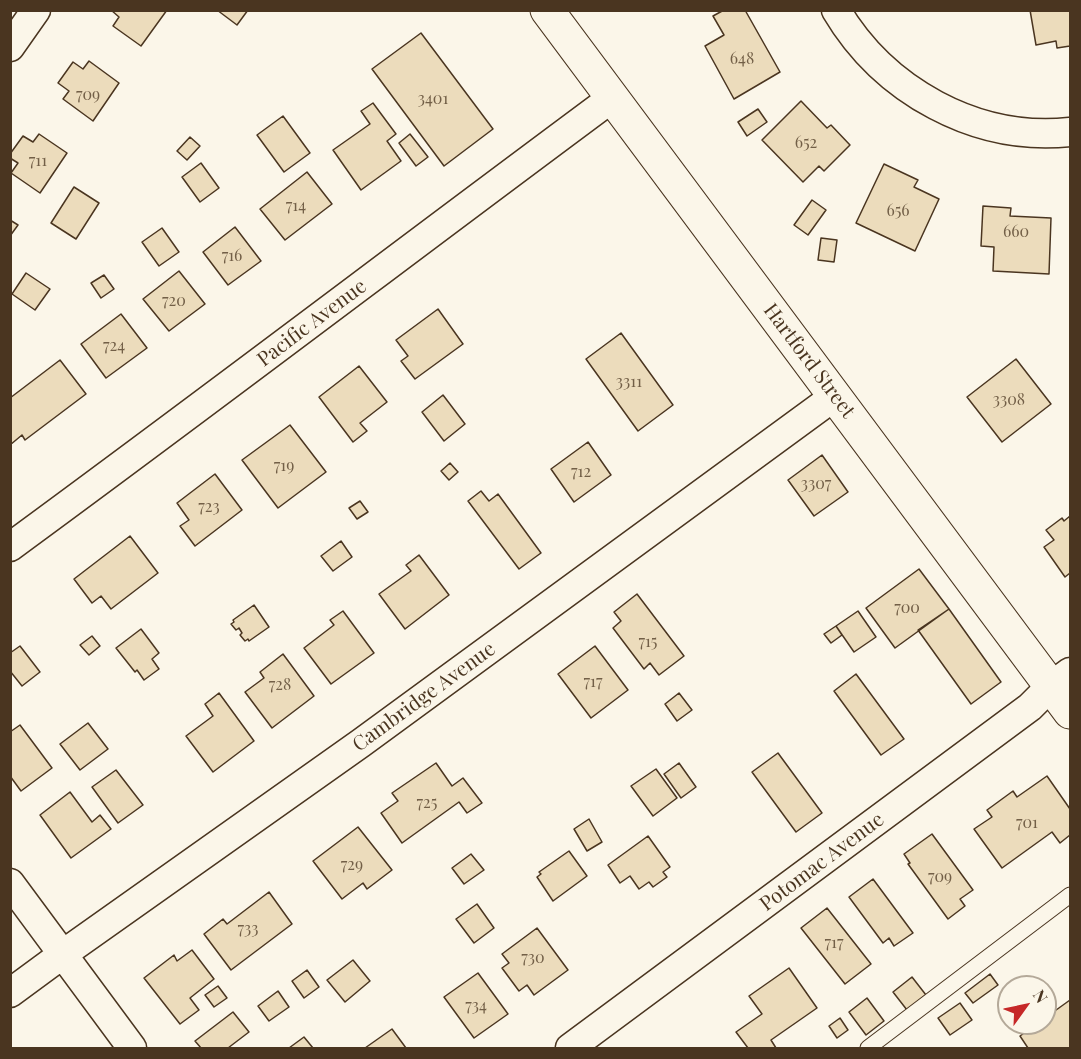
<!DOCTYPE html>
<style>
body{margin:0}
#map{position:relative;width:1081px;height:1059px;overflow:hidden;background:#fbf6e9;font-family:"Playfair Display",serif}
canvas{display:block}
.frame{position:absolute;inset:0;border:12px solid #4a3520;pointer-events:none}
.north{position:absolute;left:997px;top:975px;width:60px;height:60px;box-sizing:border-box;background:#fbf6e9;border:2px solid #b4a999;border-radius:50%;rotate:57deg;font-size:16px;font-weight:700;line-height:24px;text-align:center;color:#4a3520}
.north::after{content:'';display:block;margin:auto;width:21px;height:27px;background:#c62828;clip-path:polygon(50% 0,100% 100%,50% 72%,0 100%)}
</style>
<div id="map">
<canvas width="1081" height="1059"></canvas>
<div class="frame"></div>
<div class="north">N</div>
</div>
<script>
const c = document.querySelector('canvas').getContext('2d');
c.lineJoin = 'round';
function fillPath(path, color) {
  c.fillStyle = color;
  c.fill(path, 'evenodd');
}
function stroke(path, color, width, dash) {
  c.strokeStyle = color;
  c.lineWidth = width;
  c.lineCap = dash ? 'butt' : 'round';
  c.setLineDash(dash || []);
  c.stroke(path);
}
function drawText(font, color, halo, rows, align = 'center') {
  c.font = font + ' "Playfair Display",serif';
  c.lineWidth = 4.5;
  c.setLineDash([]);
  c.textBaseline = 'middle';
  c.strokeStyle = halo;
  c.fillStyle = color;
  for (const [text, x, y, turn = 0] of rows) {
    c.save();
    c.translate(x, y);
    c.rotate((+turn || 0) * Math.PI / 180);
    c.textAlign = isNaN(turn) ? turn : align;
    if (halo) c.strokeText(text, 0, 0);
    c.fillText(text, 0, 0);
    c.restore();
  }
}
const building = new Path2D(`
 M111,10H167L141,46L113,26L119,17Z
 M217,10H248L237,25Z
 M724,10H745L780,72L734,99L705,46L724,35L713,16Z
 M1030,10H1070V46L1057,48L1056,41L1036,45Z
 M421,33L493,129L444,166L372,69Z
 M89,61L119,83L93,121L63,99L69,91L58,83L73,62L83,69Z
 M801,101L827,128L831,125L850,145L824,171L819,166L803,182L762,140Z
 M373,103L396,134L387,141L401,161L361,190L333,150L370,124L361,111Z
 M758,109L767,122L747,136L738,122Z
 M283,116L310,153L284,172L257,135Z
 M39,134L67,153L40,193L11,173L18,163L10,158V154L23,136L33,142Z
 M410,134L428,157L416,166L399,143Z
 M190,137L200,146L187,160L177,151Z
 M201,163L219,188L200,202L182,177Z
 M884,164L918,180L914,187L939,199L915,251L856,223Z
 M307,172L332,204L285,240L260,209Z
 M74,187L99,203L76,239L51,223Z
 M812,200L826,210L808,235L794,225Z
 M983,206L1011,208L1010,216L1051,218L1049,274L993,271L994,247L981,246Z
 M10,220L18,225L10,236Z
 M235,227L261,261L228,285L203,252Z
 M162,228L179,252L159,266L142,242Z
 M821,238L837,240L834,262L818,260Z
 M179,271L205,304L169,331L143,299Z
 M26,273L50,289L35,310L12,294Z
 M104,275L114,289L101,298L91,283Z
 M438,309L463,344L415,379L401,361L408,356L396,340Z
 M121,314L147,348L106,378L81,344Z
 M621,333L673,405L638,431L586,359Z
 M1016,359L1051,404L1002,442L967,397Z
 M60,360L86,394L25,440L22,435L10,445V398Z
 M359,366L387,402L360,423L367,431L353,442L319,397Z
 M443,395L465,424L444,441L422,412Z
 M290,425L326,472L278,508L242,460Z
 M588,442L611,475L574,502L551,469Z
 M822,455L848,492L814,516L788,480Z
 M450,463L458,472L449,480L441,471Z
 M215,474L242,510L195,546L180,526L189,520L177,503Z
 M481,491L489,501L498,494L541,553L519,569L468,501Z
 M360,501L368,512L357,519L349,508Z
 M1070,516V573L1065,577L1044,547L1054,540L1046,530L1062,518L1064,521Z
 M130,536L158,573L111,609L101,596L92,603L74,579Z
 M341,541L352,557L333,571L321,556Z
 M419,555L449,595L405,629L379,594L411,571L406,565Z
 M919,569L949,609L895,648L866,608Z
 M637,594L684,656L659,675L650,663L644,669L613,628L621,621L614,612Z
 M254,605L269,627L249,641L248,639L245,641L240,635L242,633L239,628L236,630L231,624L234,622L233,620Z
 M949,609L1001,682L971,704L918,630Z
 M343,611L374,653L331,684L304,648L334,625L330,620Z
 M858,611L876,637L854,652L836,626Z
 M836,626L842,635L831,643L824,634Z
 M141,629L159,653L152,659L159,669L144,680L137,670L135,672L116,648Z
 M92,636L100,646L89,655L80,645Z
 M20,646L40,672L22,686L10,671V653Z
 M595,646L628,690L591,718L558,674Z
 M283,654L314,696L272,728L245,692L264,678L260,672Z
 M856,674L904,739L881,755L834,691Z
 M219,693L254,741L213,772L186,736L213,716L205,704Z
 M679,693L692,710L677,721L665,704Z
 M88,723L108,749L80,770L60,744Z
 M20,725L52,768L21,791L10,776V732Z
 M778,753L822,813L796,832L752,772Z
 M436,763L452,786L463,778L482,803L467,813L459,802L402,843L381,813L398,801L392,793Z
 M679,763L696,787L681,798L664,774Z
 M656,769L677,798L653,816L631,786Z
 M116,770L143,805L118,823L92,787Z
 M1047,776L1070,809V835L1060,843L1052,832L1002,868L974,829L992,817L987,810L1013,791L1017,797Z
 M70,792L92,822L100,815L111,829L71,858L40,815Z
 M589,819L602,842L587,851L574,829Z
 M358,827L392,870L367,889L363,883L342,899L313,861Z
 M932,834L973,890L960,899L965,906L948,919L908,864L910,863L904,854Z
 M648,836L670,867L663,872L667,877L653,887L649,882L639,889L630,876L620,883L608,865Z
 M569,851L587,876L553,901L537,877L541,874L539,872Z
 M471,854L484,870L464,884L452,868Z
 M873,879L913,933L894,946L889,938L883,943L849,897Z
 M269,892L292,924L231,970L204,934L223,919L227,924Z
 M477,904L494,928L474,943L456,919Z
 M827,908L871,964L845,984L801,928Z
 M537,928L568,970L534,995L527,985L519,991L502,968L509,963L502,954Z
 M192,950L214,979L190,998L199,1010L180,1024L144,978L174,955L177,961Z
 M353,960L370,981L345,1002L327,980Z
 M789,968L817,1008L771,1040L776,1048H748L736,1032L762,1014L749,996Z
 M307,970L319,987L304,998L292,981Z
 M478,973L508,1014L474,1038L444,997Z
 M990,974L998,985L973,1003L965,993Z
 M912,977L926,995L907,1010L893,992Z
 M218,986L227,998L214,1007L205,995Z
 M278,991L289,1007L269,1021L258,1006Z
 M867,998L884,1021L866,1035L849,1012Z
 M1070,1000V1048H1028L1020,1036L1038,1023H1045V1018Z
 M960,1003L972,1020L950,1035L938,1018Z
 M233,1012L249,1032L228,1048H201L195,1041Z
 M840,1018L848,1030L837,1038L829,1026Z
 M392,1029L406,1048H365Z
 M304,1037L313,1048H289Z`);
const lane = new Path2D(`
 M868,1048L1070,895`);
const street = new Path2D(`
 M836,10C884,91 976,142 1070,132
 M10,47L36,10
 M10,547C212,399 411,247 612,98
 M10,883L132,1048
 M10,993L63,954L361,743L835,396
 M570,1048L1030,707L1051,686L1070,672`);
const secondary = new Path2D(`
 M547,10L1070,712`);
const numberNames = [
 ["648",742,59],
 ["709",88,95],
 ["3401",433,99],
 ["652",806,143],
 ["711",38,161],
 ["714",296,206],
 ["656",898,211],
 ["660",1016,232],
 ["716",232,256],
 ["720",174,301],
 ["724",114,346],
 ["3311",629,382],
 ["3308",1009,400],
 ["719",284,466],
 ["712",581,472],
 ["3307",816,484],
 ["723",209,507],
 ["700",907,608],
 ["715",648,642],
 ["717",593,682],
 ["728",280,685],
 ["725",427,803],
 ["701",1027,823],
 ["729",352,865],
 ["709",940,877],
 ["733",248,929],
 ["717",834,943],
 ["730",533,958],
 ["734",476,1006]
];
const streetNames = [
 ["Pacific Avenue",312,323,-37],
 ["Hartford Street",809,361,53],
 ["Cambridge Avenue",424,697,-36],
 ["Potomac Avenue",822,862,-37]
];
fillPath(building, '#ecdcbc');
stroke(building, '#4a3520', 1.5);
stroke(lane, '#4a3520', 17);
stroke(street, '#4a3520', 31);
stroke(secondary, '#4a3520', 35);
stroke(lane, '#fbf6e9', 15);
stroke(street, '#fbf6e9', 28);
stroke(secondary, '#fbf6e9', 33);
drawText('16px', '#725f47', null, numberNames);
drawText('20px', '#4a3520', '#fbf6e9', streetNames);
</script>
